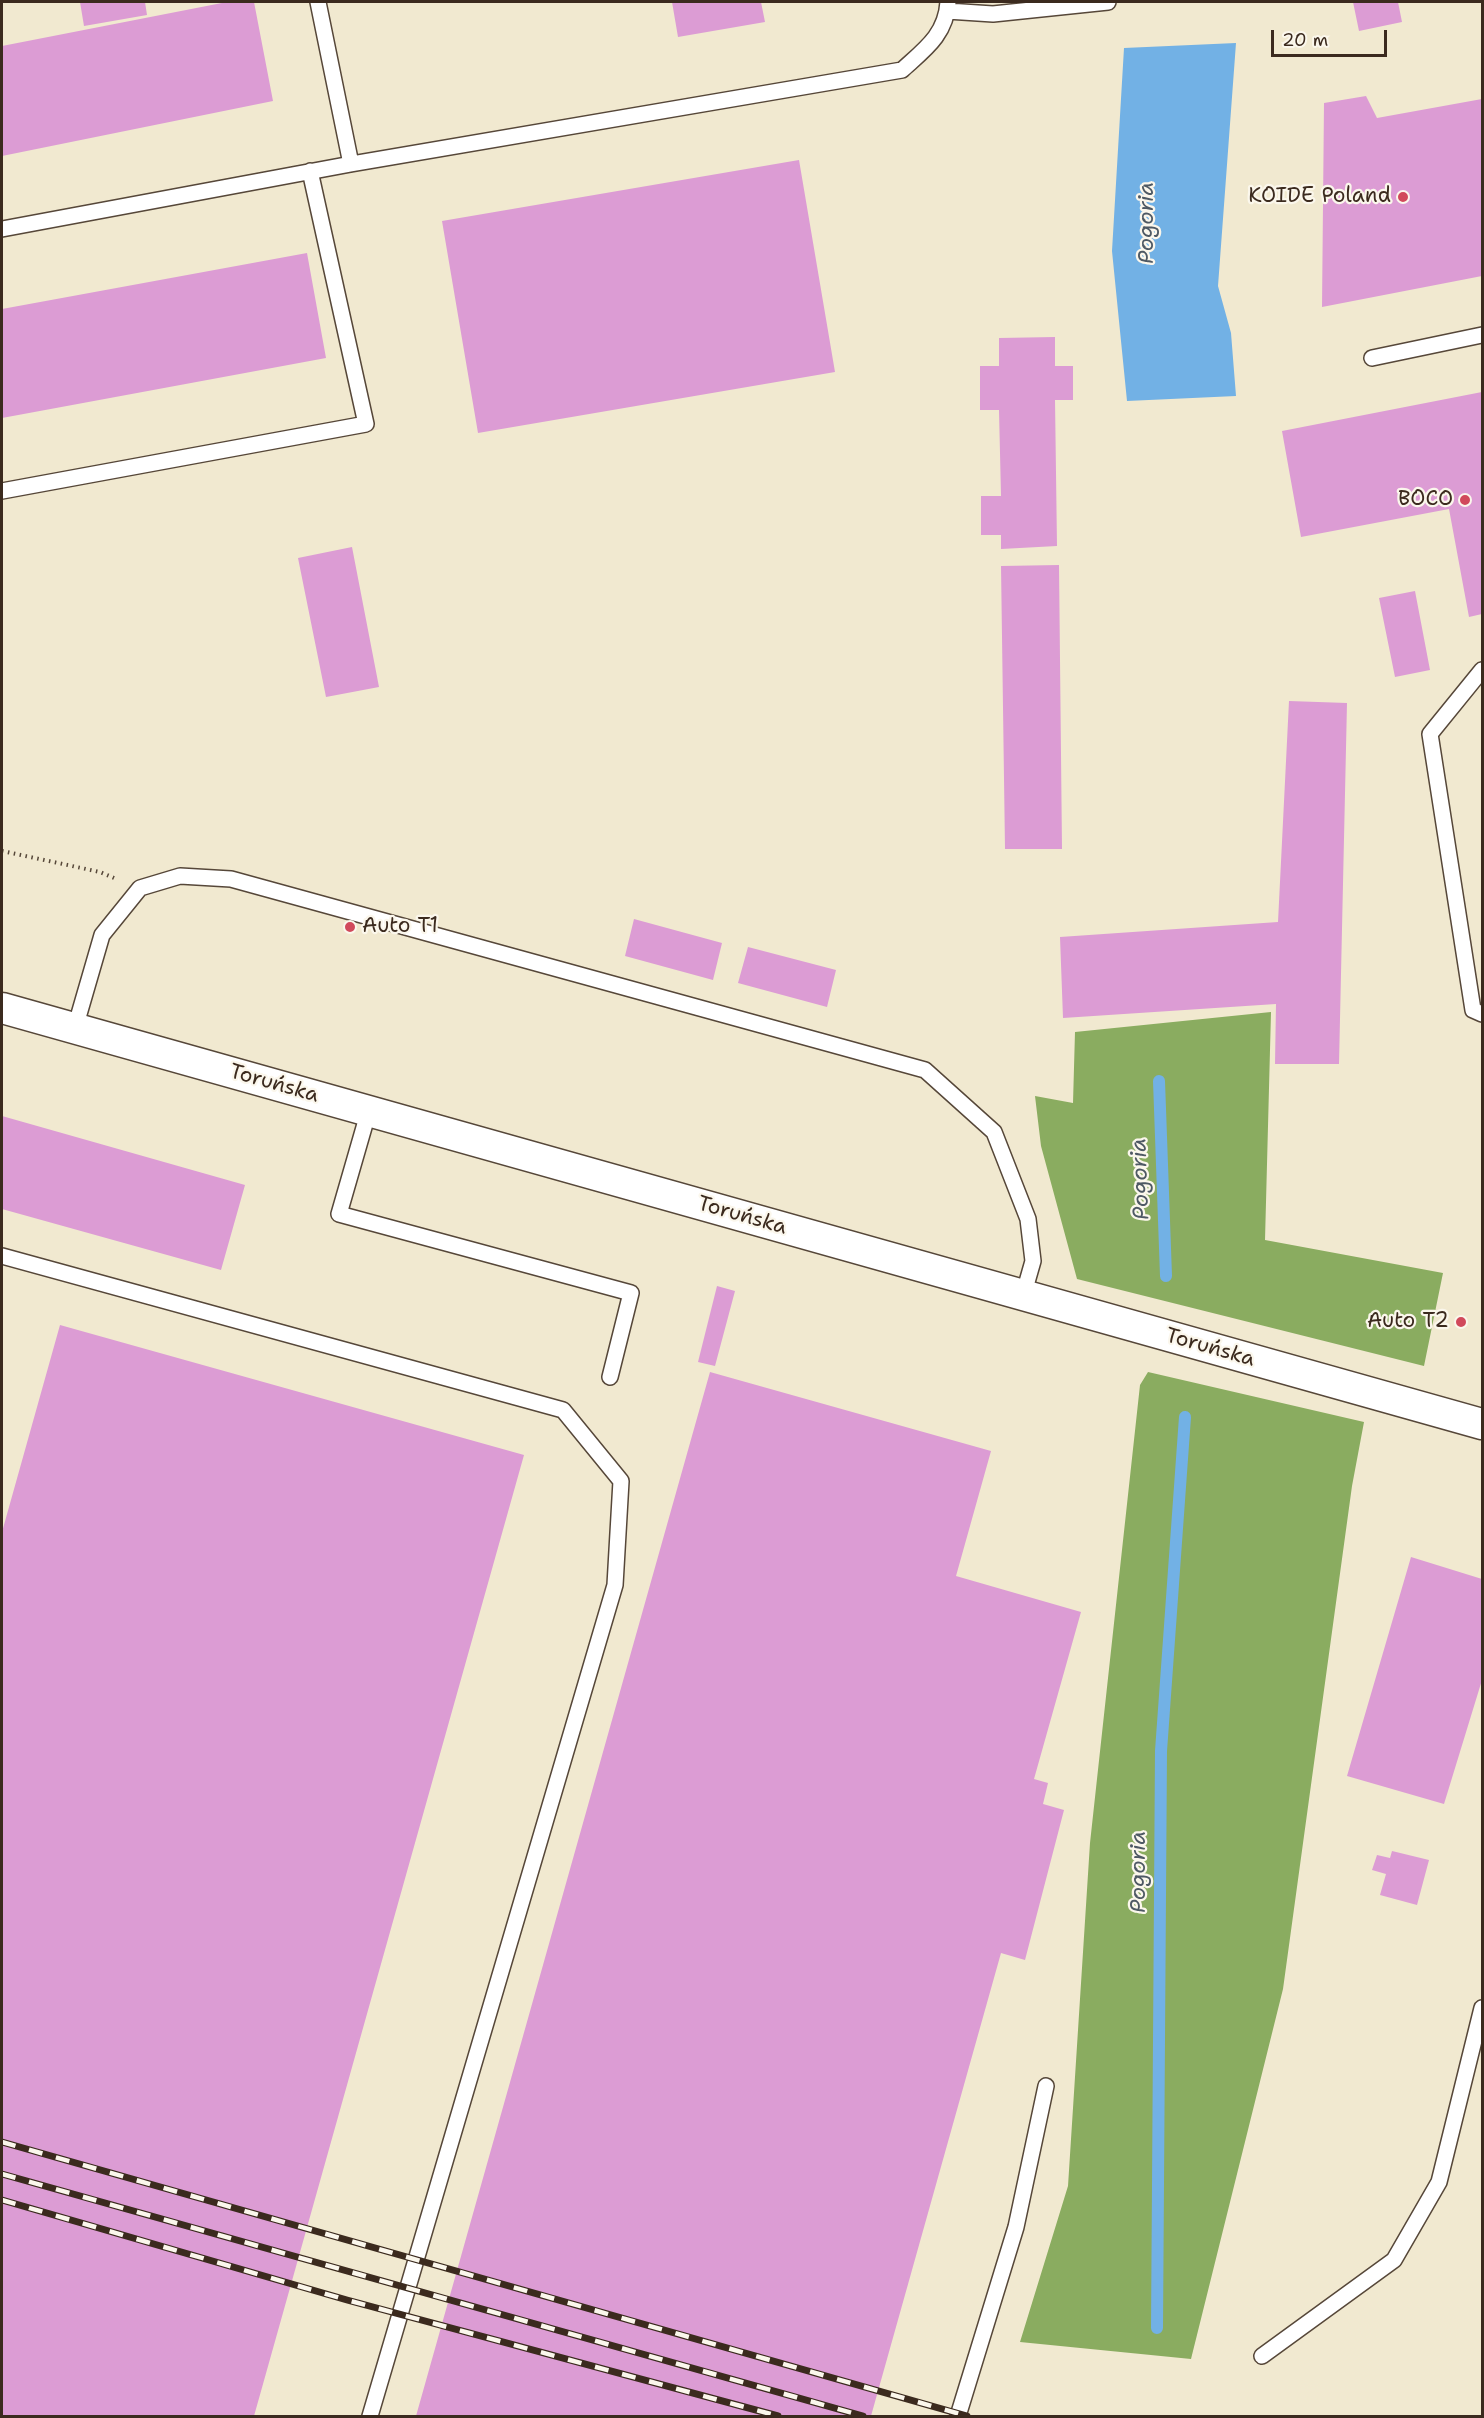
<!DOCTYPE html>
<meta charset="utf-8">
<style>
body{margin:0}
#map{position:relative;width:1484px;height:2418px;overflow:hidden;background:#f1e9d0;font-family:"Shantell Sans",sans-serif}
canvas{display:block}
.frame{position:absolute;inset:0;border:3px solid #3b2a1e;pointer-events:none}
.scale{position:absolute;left:1271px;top:30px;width:116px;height:27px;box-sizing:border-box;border:3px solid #3b2a1e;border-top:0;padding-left:8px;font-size:18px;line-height:21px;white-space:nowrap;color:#3b2a1e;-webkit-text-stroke:4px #fbf7ec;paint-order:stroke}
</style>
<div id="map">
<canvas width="1484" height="2418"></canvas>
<div class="frame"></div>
<div class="scale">20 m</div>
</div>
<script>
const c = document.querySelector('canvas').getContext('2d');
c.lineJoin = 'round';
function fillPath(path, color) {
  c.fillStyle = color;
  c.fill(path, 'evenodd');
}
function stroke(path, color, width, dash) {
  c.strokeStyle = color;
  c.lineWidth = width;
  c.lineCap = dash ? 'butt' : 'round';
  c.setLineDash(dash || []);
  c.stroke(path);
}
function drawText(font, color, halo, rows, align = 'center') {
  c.font = font + ' "Shantell Sans",sans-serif';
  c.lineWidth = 4.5;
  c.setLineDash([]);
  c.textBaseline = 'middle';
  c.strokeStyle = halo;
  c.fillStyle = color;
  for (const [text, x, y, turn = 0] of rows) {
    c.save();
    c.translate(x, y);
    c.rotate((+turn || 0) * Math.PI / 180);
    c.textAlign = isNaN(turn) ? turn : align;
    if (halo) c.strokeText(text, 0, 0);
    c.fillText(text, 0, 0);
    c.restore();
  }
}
const forest = new Path2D(`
 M1271,1012L1265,1240L1443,1273L1424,1366L1077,1279L1041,1146L1035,1096L1073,1103L1075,1032Z
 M1148,1372L1364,1422L1352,1486L1283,1989L1191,2359L1020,2342L1068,2186L1090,1843L1140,1385Z`);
const water = new Path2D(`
 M1236,43L1218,286L1231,333L1236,396L1127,401L1112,251L1124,48Z`);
const stream = new Path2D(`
 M1159,1081L1166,1276
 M1157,2328L1161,1751L1185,1417`);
const building = new Path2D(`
 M80,2H145L147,15L84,26Z
 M227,2H254L273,101L2,156V46Z
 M672,2H761L765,22L678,37Z
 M1353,2H1398L1402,22L1359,31Z
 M1366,96L1377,118L1482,99V276L1322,307L1324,103Z
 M799,160L835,372L478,433L442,221Z
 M307,253L326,358L2,418V309Z
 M1055,337V366H1073V400H1055L1057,546L1001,549V535H981V496H1001L999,410H980V366H999V338Z
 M1482,392V614L1469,617L1449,509L1301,537L1282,431Z
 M352,547L379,687L326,697L298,558Z
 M1059,565L1062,849H1005L1001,566Z
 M1415,591L1430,670L1395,677L1379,598Z
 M1289,701L1347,703L1339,1064H1275L1276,1004L1063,1018L1060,937L1278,922Z
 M634,919L722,943L713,980L625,956Z
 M748,947L836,970L827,1007L738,983Z
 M2,1116L245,1185L221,1270L2,1209Z
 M717,1286L735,1291L715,1366L698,1362Z
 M60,1325L524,1455L254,2416H2V1532Z
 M710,1372L991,1451L956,1576L1081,1612L1034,1779L1048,1783L1043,1804L1064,1810L1025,1960L1001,1953L871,2416H416Z
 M1411,1557L1482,1579V1680L1444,1804L1347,1776Z
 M1392,1851L1429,1860L1417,1905L1380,1895L1386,1874L1372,1870L1377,1855L1390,1858Z`);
const path = new Path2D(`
 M2,851L100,872L114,878`);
const service = new Path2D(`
 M318,2L351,164
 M947,11L993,14L1108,2
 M2,229L351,164L902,70C924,50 946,35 948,2
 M1372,358L1482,335
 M2,491L366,424L310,171
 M1482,670L1430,734L1473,1010L1482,1014
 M75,1028L102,935L140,888L180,876L231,879L925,1070L994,1132L1028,1219L1033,1261L1023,1296
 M369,1110L339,1214L631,1293L610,1377
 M2,1256L563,1410L621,1481L615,1585L370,2416
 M1262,2356L1394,2260L1439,2182L1482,2008
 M958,2416L1016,2227L1046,2086`);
const minor = new Path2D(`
 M2,1008L1482,1424`);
const rail = new Path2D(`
 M2,2142L967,2416
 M2,2174L863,2416
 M2,2200L347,2300L778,2416`);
const markers = [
 [1403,197,6,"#d1495b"],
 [1465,500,6,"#d1495b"],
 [350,927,6,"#d1495b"],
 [1461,1322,6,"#d1495b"]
];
const poiNames = [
 ["KOIDE Poland",1391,197],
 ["BOCO",1453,500],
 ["Auto T1",362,927,"left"],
 ["Auto T2",1449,1322]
];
const streetNames = [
 ["Toruńska",274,1084,16],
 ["Toruńska",742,1216,16],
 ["Toruńska",1210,1348,16]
];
const waterNames = [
 ["Pogoria",1147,223,-90],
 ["Pogoria",1141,1179,-92],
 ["Pogoria",1139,1872,-90]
];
fillPath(forest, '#8aac60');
fillPath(water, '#72b1e5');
stroke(stream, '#72b1e5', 12);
fillPath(building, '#dc9cd4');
stroke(service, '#564739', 18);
stroke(minor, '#564739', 33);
stroke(path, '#564739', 4, [1.5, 4.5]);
stroke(service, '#fff', 15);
stroke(minor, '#fff', 30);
stroke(rail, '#3b2a1e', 7);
stroke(rail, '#fbf7ec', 4.5, [14]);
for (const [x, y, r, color] of markers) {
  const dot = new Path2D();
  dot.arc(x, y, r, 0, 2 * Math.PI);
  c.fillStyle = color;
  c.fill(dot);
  stroke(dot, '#fbf7ec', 2);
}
drawText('21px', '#3b2a1e', '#fbf7ec', poiNames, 'right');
drawText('21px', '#3b2a1e', '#fbf7ec', streetNames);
drawText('italic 22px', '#4e5964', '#fbf7ec', waterNames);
</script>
